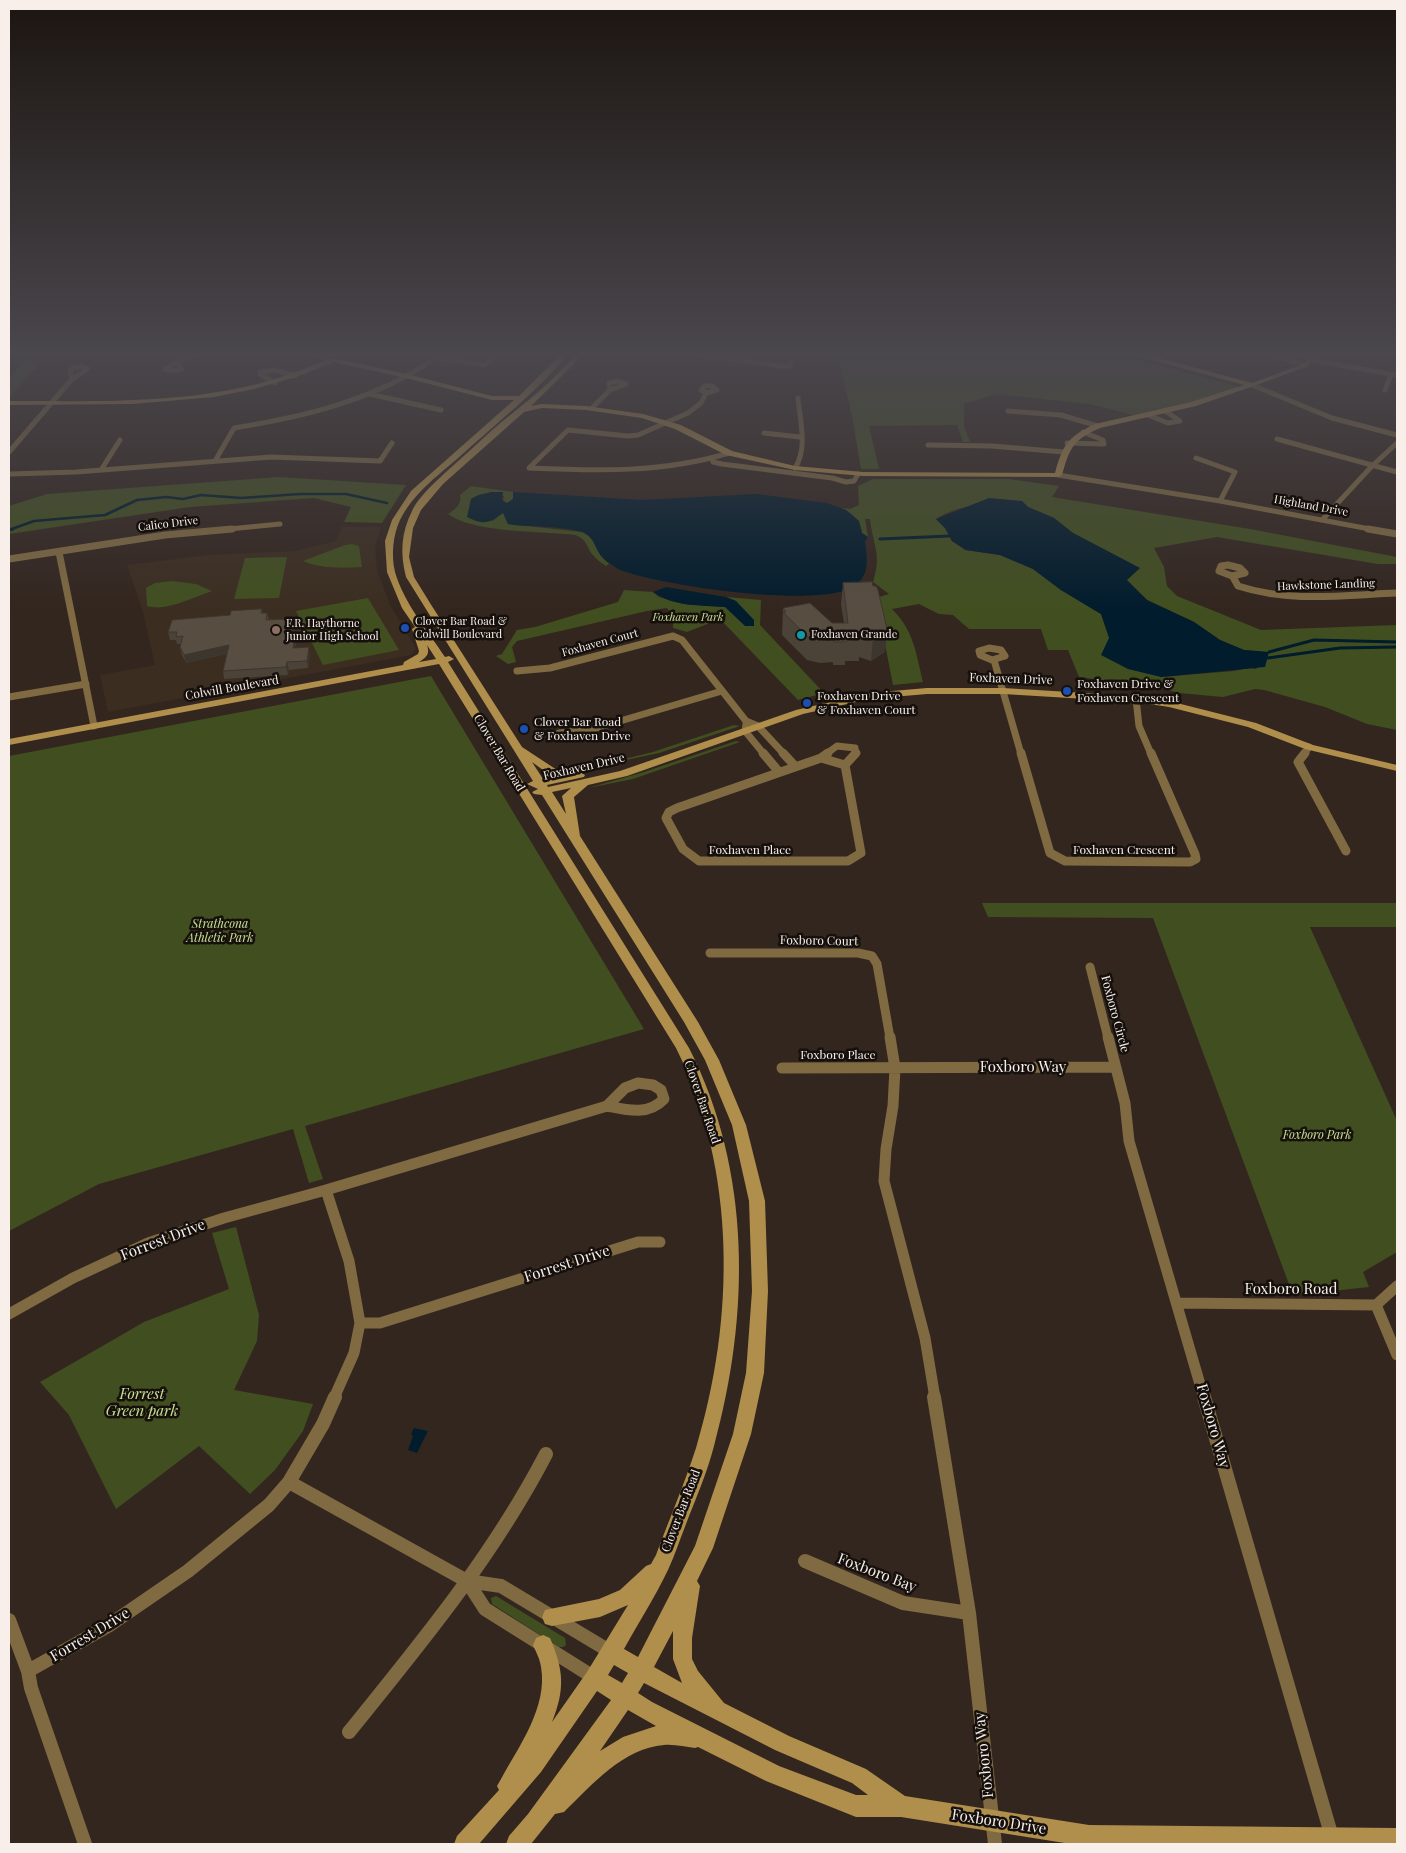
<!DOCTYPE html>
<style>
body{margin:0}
#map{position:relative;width:1406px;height:1853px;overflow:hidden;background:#33261f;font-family:"Playfair Display",serif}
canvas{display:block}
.frame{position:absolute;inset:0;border:10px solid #f8efea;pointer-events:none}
</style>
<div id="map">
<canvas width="1406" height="1853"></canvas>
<div class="frame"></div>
</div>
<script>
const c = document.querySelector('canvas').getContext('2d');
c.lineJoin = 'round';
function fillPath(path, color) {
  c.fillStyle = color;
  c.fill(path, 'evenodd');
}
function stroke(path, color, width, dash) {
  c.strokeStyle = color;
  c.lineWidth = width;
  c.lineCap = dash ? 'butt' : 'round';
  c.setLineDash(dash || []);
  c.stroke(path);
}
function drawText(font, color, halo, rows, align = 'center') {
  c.font = font + ' "Playfair Display",serif';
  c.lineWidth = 5;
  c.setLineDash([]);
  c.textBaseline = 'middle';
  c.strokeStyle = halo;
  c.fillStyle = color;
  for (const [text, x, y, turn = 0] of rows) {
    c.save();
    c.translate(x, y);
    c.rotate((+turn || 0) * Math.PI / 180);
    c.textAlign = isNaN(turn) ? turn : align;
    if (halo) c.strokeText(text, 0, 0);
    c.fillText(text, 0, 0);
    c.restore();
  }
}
const education = new Path2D(`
 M342,527H381L375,547L377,570L390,605L416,648L411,655L108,712L100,675L155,665L143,612L127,565L209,555L295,551L336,541Z`);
const green = new Path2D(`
 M34,352H51L9,397V378Z
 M837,352L937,355L982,352H1089L1148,362L1239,387L1198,402L1133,415L1088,404L996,394L964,404V426L970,442H963L957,425L869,426L879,469H861L852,416Z
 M279,477L406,485L382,523L344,522L351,507L314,498L190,507L9,534V506L47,494Z
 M873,479H1009L1059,486L1052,497L1250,529L1397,557V564H1378L1217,537L1154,548L1164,567L1167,586L1177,596L1261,630L1397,625V730L1367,724L1325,707L1264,690L1255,689L1223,697L1179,693L1143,683L1114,682L1079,677L1068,650H1048L1041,629H969L953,615L939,614L919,604L892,609C914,631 916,653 923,682L893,685L876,598L889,594L873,582C882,554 873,546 870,519H865L868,537L862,533C861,521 853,514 842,508L850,509L859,505L858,486ZM1022,501L1028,507L1054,518L1073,533L1139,568L1126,580L1147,600L1194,622L1220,640L1244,650L1269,652L1256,669L1249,668L1234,671L1161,677L1110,638L1101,614L1061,590L1033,569L1000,555L965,550L952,541L945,528L936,519C960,503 994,504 1022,501Z
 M471,486L513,492V499L508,503L503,502L504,496C491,494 482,491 471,499L469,512L493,521L503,512L508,524L582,532C596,538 597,554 610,563L606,566C601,563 596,559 592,554C586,546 587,539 575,535C543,531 473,533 448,514C455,510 462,504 460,495Z
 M352,544L359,546L362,567C343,568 321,569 303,561L345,545Z
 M287,557L279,598L234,599L245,558Z
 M172,581L196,584L212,591C193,597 167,612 147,606L146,588L155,583Z
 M624,590L653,592L659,597L683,604L725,607L736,601L726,597L761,600L760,625L824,693L798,700L720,619L687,632L673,628V618L667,608L647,611L517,641L512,647L516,662L508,664L496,656L502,654L517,630L535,627L618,602Z
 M368,598L399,650L323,665L296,611Z
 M431,676L644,1029L305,1126L323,1179L309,1183L293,1129L99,1184L9,1231V756Z
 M734,725L740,726L659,753L574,771L653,752Z
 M736,741L740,742L633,779L588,788L644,772Z
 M982,903H1397V927H1310L1397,1121V1252L1363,1272L1369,1287L1293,1295L1153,918L988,917Z
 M236,1227L259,1315L257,1341L234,1390L313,1404L303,1431L275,1470L250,1494L199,1446L116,1509L69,1415L40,1382L144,1322L229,1289L212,1233Z
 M496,1596L565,1638L566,1645L563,1647H559L492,1604L491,1598Z`);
const water = new Path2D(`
 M491,492H503L502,500L507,503L513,499V492L643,500L756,494L827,503L846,510L859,521L862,533L868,537L865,541C867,557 870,573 857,584C830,611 654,585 618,569C614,566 606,562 603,558C594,549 595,536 582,532C561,526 536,527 514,525L508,524L503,513C488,524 484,525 467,517L471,499L479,495Z
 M989,498L1022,501L1028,507L1054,518L1073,533L1140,568L1127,580L1147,600L1194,622L1220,640L1244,650L1269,652L1265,667L1161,677L1128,669L1101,655L1109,638L1101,614L1061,590L1033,569L1000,555L966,550L952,541L945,528L936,519Z
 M666,587L726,597L736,601L754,620V626H745L725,607C701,605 674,607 653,592Z
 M414,1428L428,1431L417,1453L408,1450L413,1436L411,1434Z`);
const streamFar1 = new Path2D(`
 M9,530L34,521L105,515L137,500L166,497L183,499L201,495L241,498L300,494H346L387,503`);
const stream = new Path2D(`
 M9,530L13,529
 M880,539L949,536
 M1269,652L1314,640L1397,642
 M1268,658L1340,648L1397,647`);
const streetFar4 = new Path2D(`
 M640,352L691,354L782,366H789L791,363L790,352
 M1273,354L1282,353L1312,357
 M1273,354L1274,356L1306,365
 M436,358L485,365L498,352
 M1160,360L1170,352
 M1311,360L1397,375
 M177,362L181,369L173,371L165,369Z
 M177,362L201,352
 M82,366L88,369L72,379L70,371L73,368Z
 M618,381L626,384L610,390L609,383Z
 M275,383L260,374V372L275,370L295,376
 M1252,385L1332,418L1397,435
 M705,386H712L717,390L706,393L701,390Z
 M1385,390L1391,375
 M706,393L701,403L688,413L638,435L628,436L568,430L529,468C597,471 663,473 729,453
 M369,394L441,410
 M592,408L610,390
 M1008,411L1061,415L1098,426
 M1148,415L1168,423L1180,421L1165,411
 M764,433L800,437
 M1277,439L1397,472
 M1067,443L1104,444L1103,440L1083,432
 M928,445L992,446L1064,452
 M9,452L72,379
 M1196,458L1235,472L1220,501
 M712,459L713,462L722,464L832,478L846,482L854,481L858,474
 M215,461L234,428C295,418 355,405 410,374C421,367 432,362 441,352
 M795,468C808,448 800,421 798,398
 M101,470L120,440
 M9,474L76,472L271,457L380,461L392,443
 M1058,475L1220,501L1375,530
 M1322,520L1372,466L1397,443
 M219,530L280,524`);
const streetFar3 = new Path2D(`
 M1368,529L1397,534
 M59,552L94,726
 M9,559L165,535L232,529
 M1228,565L1240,568L1245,573L1232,576L1219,571L1221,566Z
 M1233,577L1238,586C1291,603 1343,595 1397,593
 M989,648L1001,650L1005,656L992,660L980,655L979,651Z
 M994,660L1021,754
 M517,671L550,668L673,636L682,640L746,721
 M9,697L86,684
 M1136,699L1139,726L1151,754
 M746,721L758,726L784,754
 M746,724L745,731L764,754
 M559,733L593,729L722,691
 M826,754L837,746L855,748V754
 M1304,754L1309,747`);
const streetFar2 = new Path2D(`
 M763,753L779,772
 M783,753L795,766
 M828,753L821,758L845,765L856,753
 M1021,753L1050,853L1065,861L1190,862L1196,859L1195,854L1151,753
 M1305,753L1298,762L1346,851
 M821,758L677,808L669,812L666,818L683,849L699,861H848L861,853L845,765
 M710,953H858L872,956L877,964L890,1038
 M1090,967L1108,1038`);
const streetFar1 = new Path2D(`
 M890,1037L895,1068L893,1106L886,1149L884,1181L925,1338L935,1398
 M1108,1037L1125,1103L1129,1141L1204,1398
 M782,1068L1115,1067
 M638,1083L653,1085L661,1090L664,1099C648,1116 627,1110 607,1106L625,1088Z
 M326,1190L349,1261L360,1323L354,1353L334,1398
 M1178,1303L1376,1305L1397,1286
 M1376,1305L1397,1355
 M9,1314L73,1278L148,1243L224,1218L326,1190L607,1106
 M360,1323H380L638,1242H660`);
const street = new Path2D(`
 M934,1397L969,1613L995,1844
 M1204,1397L1334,1844
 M289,1482L467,1581L501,1586L611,1652
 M805,1561L903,1603L969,1613
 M467,1581L485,1609L595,1678
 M9,1620L28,1671L31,1688L85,1844
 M28,1671L108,1626L188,1571L269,1505L289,1482L323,1424L335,1397
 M349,1732C421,1643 493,1556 546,1454`);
const secondary = new Path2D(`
 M293,352H306L407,374L492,396H519L563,352H570C537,392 495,424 457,459C436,477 413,494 400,520C393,535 391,555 395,572C404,603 427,630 445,657L449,656L454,659L448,662L689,1048C752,1171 750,1316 714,1446C707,1473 696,1498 686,1524C680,1539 675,1555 668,1570C655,1597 639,1622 624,1649L638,1657L695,1546L733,1434L746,1373L752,1291L749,1201L732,1125L705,1060L684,1022L542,795L534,794L532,792L538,789L527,784L533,781L406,577C400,553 401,533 412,511C420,494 442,476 456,463C472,449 488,433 504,420C530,399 556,379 577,352H583L573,365L531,406L542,404L586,406L643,414L681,425L732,451L795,466L863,472L1055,473C1063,444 1068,437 1095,424L1191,402L1244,385L1159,362L1112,352H1127L1160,358L1252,383L1304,364L1312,352H1318L1308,366L1254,386L1196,406L1100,428C1073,440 1070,447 1062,475L1058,477L863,476L795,470L726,455L675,429L642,418L586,410L542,408L524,412L443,484L421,510L413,528L409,557L414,577L430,603L522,747L554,768L572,773L580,772L585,775L584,777L547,785L548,787L620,771L796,710L869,693L927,688H1003L1136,696L1169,701L1256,723L1313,745L1397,765V771L1305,749L1248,727L1169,707L1136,702L1003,694H927L869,699L803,714L627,776L588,785L574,797L580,836L698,1022L719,1060L746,1125L765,1201L768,1291L764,1373L751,1434L713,1548L697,1581L700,1586L692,1638V1659L698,1671L724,1703L789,1736L866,1769L905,1796L1089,1825L1397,1828V1844H1071L901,1817H856L766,1781L698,1747L695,1748C685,1747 675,1744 664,1745C623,1748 592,1785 564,1812L555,1814L531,1844H506L509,1836L528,1814L611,1700L597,1691L541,1772L479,1844H454L457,1836L499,1790L497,1786L501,1779C519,1746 548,1707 541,1667C540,1659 536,1652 533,1645L536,1638L543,1635L550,1638C564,1670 565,1690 552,1722L587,1672L628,1605L600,1617L552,1626L545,1624L542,1617L545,1610L599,1599L620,1590L646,1566L651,1564L656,1555C669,1520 684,1485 696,1448C735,1320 737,1170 676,1048L439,664L9,745V739L403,665L404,662L418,654L419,651L412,629L415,627L402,608L387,572L385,541L392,520L411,491L514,400H492L406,378L334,362L296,377L254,389L214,397L133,404L9,405V401C90,401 174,404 253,385C278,379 302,370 326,360ZM427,645L436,659L419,662C427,657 430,654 427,645ZM532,762L547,773L559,776L543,779ZM571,788L562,796L566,814L552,792ZM673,1631V1659L682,1683L654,1667ZM614,1665L628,1673L622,1683L608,1675ZM644,1683L775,1750L852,1783L868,1795H856L779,1766L652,1702L638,1693ZM628,1710L656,1726L623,1737L600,1751Z`);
const wall = new Path2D(`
 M843,583L887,629L885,652L871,661L859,657V661H845V665H833V662L820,663L807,660L782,635L783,608L832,623H844L841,605Z
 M262,609L263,613H267L269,620L286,619L287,624L292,623L294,631L293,635H295L296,642L295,648L310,655L308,668L289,670L288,675L224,679L223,671L227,654L186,663L182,655L180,647L181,644H177L176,640H170L168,632Z`);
const shadedWall = new Path2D(`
 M292,623L294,631L292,643L290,635Z
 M887,629L885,652L871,661L873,638Z
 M295,635L296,642L294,656L293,648Z
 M229,645L231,653L186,663L184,655Z
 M309,647L310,655L308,668L307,661Z
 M287,662L289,670L288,675L286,667Z`);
const building = new Path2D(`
 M872,582L873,586H876L878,590L887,629L873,638L859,633L860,638H846V642H834V639L821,640L808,637L783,612H786L783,608L810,603L832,623H848L843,583Z
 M262,609L261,613H267L266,620L286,619L285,624L292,623L290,635H295L293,648L309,647L307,661L287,662L286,667L223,671L229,645L184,655L180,647L183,636L176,637L177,632H168L172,620L230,615L231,611Z`);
const markers = [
 [405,628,5,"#1a4fb4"],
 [276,630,5,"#8d6e63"],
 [801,635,5,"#0f9aa8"],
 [1067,691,5,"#1a4fb4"],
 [807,703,5,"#1a4fb4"],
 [524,729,5,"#1a4fb4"]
];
const farStreetnames = [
 ["Highland Drive",1311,506,10],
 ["Calico Drive",168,524,-7],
 ["Hawkstone Landing",1326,585,-2],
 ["Foxhaven Court",600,643,-15]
];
const farParknames = [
 ["Foxhaven Park",688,618]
];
const farPoinames = [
 ["Clover Bar Road &",415,622],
 ["Colwill Boulevard",415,635],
 ["F.R. Haythorne",286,624],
 ["Junior High School",286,637],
 ["Foxhaven Grande",811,635]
];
const streetNames = [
 ["Foxhaven Drive",1011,679,2],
 ["Colwill Boulevard",232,688,-10],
 ["Clover Bar Road",499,753,59],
 ["Foxhaven Drive",584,767,-13],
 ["Foxhaven Place",750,850],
 ["Foxhaven Crescent",1124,850],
 ["Foxboro Court",819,941,1],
 ["Foxboro Circle",1115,1014,75],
 ["Foxboro Place",838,1055],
 ["Clover Bar Road",702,1102,71],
 ["Clover Bar Road",681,1511,-69]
];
const poiNames = [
 ["Foxhaven Drive &",1077,684],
 ["Foxhaven Crescent",1077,698],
 ["Foxhaven Drive",817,696],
 ["& Foxhaven Court",817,710],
 ["Clover Bar Road",534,722],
 ["& Foxhaven Drive",534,736]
];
const parkNames = [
 ["Strathcona",220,924],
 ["Athletic Park",220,938],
 ["Foxboro Park",1317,1135]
];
const nearStreetnames = [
 ["Foxboro Way",1023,1067],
 ["Forrest Drive",163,1240,-21],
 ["Forrest Drive",567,1264,-18],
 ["Foxboro Road",1291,1289],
 ["Foxboro Way",1213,1426,74],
 ["Foxboro Bay",877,1573,21],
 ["Forrest Drive",90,1635,-31],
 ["Foxboro Way",984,1755,-96],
 ["Foxboro Drive",999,1822,9]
];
const nearParknames = [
 ["Forrest",142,1394],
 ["Green park",142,1411]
];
fillPath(education, '#3b2d20');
fillPath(green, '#414f20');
fillPath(water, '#011c2d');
stroke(streamFar1, '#011c2d', 2.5);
stroke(stream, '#011c2d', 3);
stroke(streetFar4, '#7f6a42', 5);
stroke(streetFar3, '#7f6a42', 7);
stroke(streetFar2, '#7f6a42', 9);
stroke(streetFar1, '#7f6a42', 11);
stroke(street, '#7f6a42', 14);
fillPath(secondary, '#b08e4b');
fillPath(wall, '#4b4238');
fillPath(shadedWall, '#3d362e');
fillPath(building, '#574d41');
stroke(building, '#3d362e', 1);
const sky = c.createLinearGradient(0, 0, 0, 611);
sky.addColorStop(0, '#1c1511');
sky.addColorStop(0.58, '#4a474d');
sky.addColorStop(1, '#4a474d00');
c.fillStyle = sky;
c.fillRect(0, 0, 1406, 611);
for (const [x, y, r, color] of markers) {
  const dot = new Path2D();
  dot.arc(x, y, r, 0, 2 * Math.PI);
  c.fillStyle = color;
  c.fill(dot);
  stroke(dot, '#16100d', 2);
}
drawText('11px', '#f8efea', '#16100d', farStreetnames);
drawText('italic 11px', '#c8e291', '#16100d', farParknames);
drawText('11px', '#f8efea', '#16100d', farPoinames, 'left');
drawText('12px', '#f8efea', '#16100d', streetNames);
drawText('12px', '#f8efea', '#16100d', poiNames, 'left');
drawText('italic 12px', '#c8e291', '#16100d', parkNames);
drawText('15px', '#f8efea', '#16100d', nearStreetnames);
drawText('italic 15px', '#c8e291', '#16100d', nearParknames);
</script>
